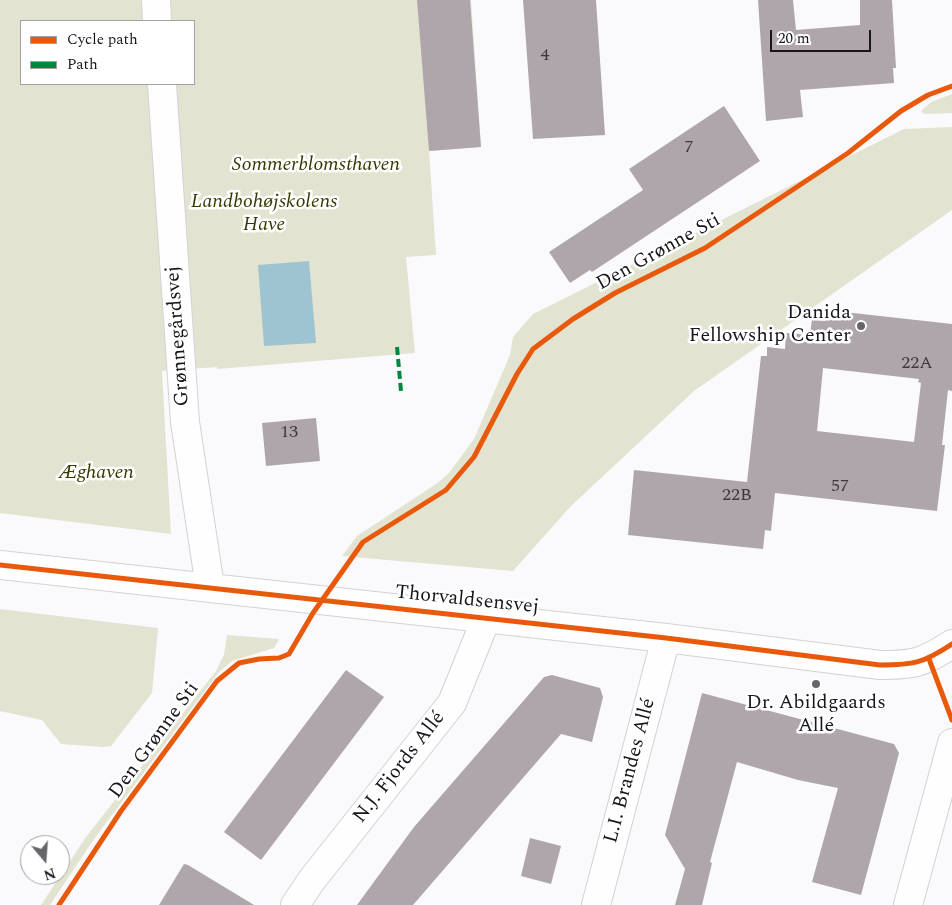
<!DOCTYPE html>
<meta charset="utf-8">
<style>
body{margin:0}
#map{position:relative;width:952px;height:905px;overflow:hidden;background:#faf9fb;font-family:Spectral,serif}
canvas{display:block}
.legend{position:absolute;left:20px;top:20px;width:175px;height:65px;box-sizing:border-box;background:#fff;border:1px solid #a3a1a4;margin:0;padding:6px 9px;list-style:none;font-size:15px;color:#19151c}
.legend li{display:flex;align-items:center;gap:10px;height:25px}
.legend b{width:25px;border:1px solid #a3a1a4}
.north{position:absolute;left:20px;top:835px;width:50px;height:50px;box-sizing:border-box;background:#fff;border:1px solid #a3a1a4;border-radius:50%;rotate:162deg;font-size:14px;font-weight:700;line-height:20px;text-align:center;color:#19151c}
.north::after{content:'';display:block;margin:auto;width:18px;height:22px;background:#68656a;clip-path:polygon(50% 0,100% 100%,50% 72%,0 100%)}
.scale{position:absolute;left:770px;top:30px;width:101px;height:22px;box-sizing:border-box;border:2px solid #19151c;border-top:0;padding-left:6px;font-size:15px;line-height:18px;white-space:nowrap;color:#19151c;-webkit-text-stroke:4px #fff;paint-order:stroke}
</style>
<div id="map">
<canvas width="952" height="905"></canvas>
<ul class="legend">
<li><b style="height:6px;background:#e8590c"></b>Cycle path</li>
<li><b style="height:6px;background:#00873e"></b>Path</li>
</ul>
<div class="north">N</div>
<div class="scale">20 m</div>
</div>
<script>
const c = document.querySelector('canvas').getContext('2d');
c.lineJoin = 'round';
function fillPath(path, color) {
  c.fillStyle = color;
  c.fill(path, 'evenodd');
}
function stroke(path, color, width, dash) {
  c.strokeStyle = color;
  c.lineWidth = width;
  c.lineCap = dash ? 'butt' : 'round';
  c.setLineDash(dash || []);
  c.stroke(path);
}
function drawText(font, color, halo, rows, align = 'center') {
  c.font = font + ' Spectral,serif';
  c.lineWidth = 5;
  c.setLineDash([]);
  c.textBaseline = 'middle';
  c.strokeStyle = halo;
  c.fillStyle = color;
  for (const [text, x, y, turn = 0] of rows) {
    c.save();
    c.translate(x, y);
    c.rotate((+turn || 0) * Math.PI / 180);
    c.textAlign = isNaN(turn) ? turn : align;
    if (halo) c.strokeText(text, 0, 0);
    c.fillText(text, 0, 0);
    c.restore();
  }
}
const green = new Path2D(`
 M0,0H471L481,147L429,151L436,255L406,257L415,353L217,369V367L162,371L171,534L0,513ZM21,21H194V84H21Z
 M952,94V113L924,114L921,111L931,102Z
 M952,127V210L694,391L570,507L513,571L342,556L357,536L436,484L449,473L474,439L510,355L513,337L533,314L904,129Z
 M0,609L158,628L152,693L111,746L103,747L61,744L42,720L0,711Z
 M227,635L279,639L274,648L232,661L219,672L94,839L50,905H41L86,837L216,671L224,655Z`);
const water = new Path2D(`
 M309,261L316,343L264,346L258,265Z`);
const building = new Path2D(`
 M417,0H470L481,147L429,151Z
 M523,0H596L605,135L533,139Z
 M758,0H793L796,30L860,25V0H892L896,68H893L894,83L800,90L803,117L766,121Z
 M724,106L760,161L592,272L590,270L570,283L549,252L643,190L629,169Z
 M826,310L952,324V391L948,390L942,445H945L937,511L775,493L771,531L765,530L763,549L628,535L634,470L747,482L761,356H767V347L785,349L786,333L810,335L812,319L825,321ZM823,368L919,379L918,382L921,383L914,442L817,431Z
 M316,418L320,461L266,466L262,423Z
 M346,670L384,697L261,860L224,832Z
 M552,675L600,688L603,697L592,742L561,734L413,905H357L414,827L544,677Z
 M702,693L894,744L899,753L861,895L812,882L838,788L798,780L737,762L710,862L712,863L702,905H675L685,869L665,835Z
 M530,838L561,846L551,884L521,876Z
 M184,864L188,865L254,905H159Z`);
const minor = new Path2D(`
 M156,0L157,21
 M162,84L185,422L210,587
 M0,565L666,638L880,665C914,665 923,663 952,644
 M295,905L311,881L452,703L486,619
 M596,905L666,638
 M908,905L952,743`);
const quiet = new Path2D(`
 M397,347L401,391`);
const cycleway = new Path2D(`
 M0,565L666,638L880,665C914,665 923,663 952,644
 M929,659L952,720
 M59,905L121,811L217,681L239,663L259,659L279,658L289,654L313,613L363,542L446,490L474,457L517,374L533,349L573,319L615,293L705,248L848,153L901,111L928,95L952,86`);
const markers = [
 [861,326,5,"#68656a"],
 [816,684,5,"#68656a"]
];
const numberNames = [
 ["4",545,56],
 ["7",689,148],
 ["22A",917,364],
 ["13",289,433],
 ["57",840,487],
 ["22B",737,496]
];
const parkNames = [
 ["Sommerblomsthaven",316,166],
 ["Landbohøjskolens",264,203],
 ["Have",264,226],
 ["Æghaven",96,474]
];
const streetNames = [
 ["Den Grønne Sti",659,253,-29],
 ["Grønnegårdsvej",179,336,-94],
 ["Thorvaldsensvej",467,601,6],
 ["Den Grønne Sti",155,741,-54],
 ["N.J. Fjords Allé",400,768,-52],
 ["L.I. Brandes Allé",631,771,-75]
];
const poiNames = [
 ["Danida",851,314],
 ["Fellowship Center",851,337],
 ["Dr. Abildgaards",816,704,"center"],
 ["Allé",816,727,"center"]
];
fillPath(green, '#e2e4d1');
fillPath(water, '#9ec4d1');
fillPath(building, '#afa6ac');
stroke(minor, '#d5d1d6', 30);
stroke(minor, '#fefefe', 28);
stroke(quiet, '#00873e', 4, [8, 4]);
stroke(cycleway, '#e8590c', 5);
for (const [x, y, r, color] of markers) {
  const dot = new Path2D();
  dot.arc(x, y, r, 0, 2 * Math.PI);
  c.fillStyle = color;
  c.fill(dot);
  stroke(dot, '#fff', 2);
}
drawText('18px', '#3e3940', null, numberNames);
drawText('italic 20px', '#373a00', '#fff', parkNames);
drawText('20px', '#19151c', '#fff', streetNames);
drawText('20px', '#19151c', '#fff', poiNames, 'right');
</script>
